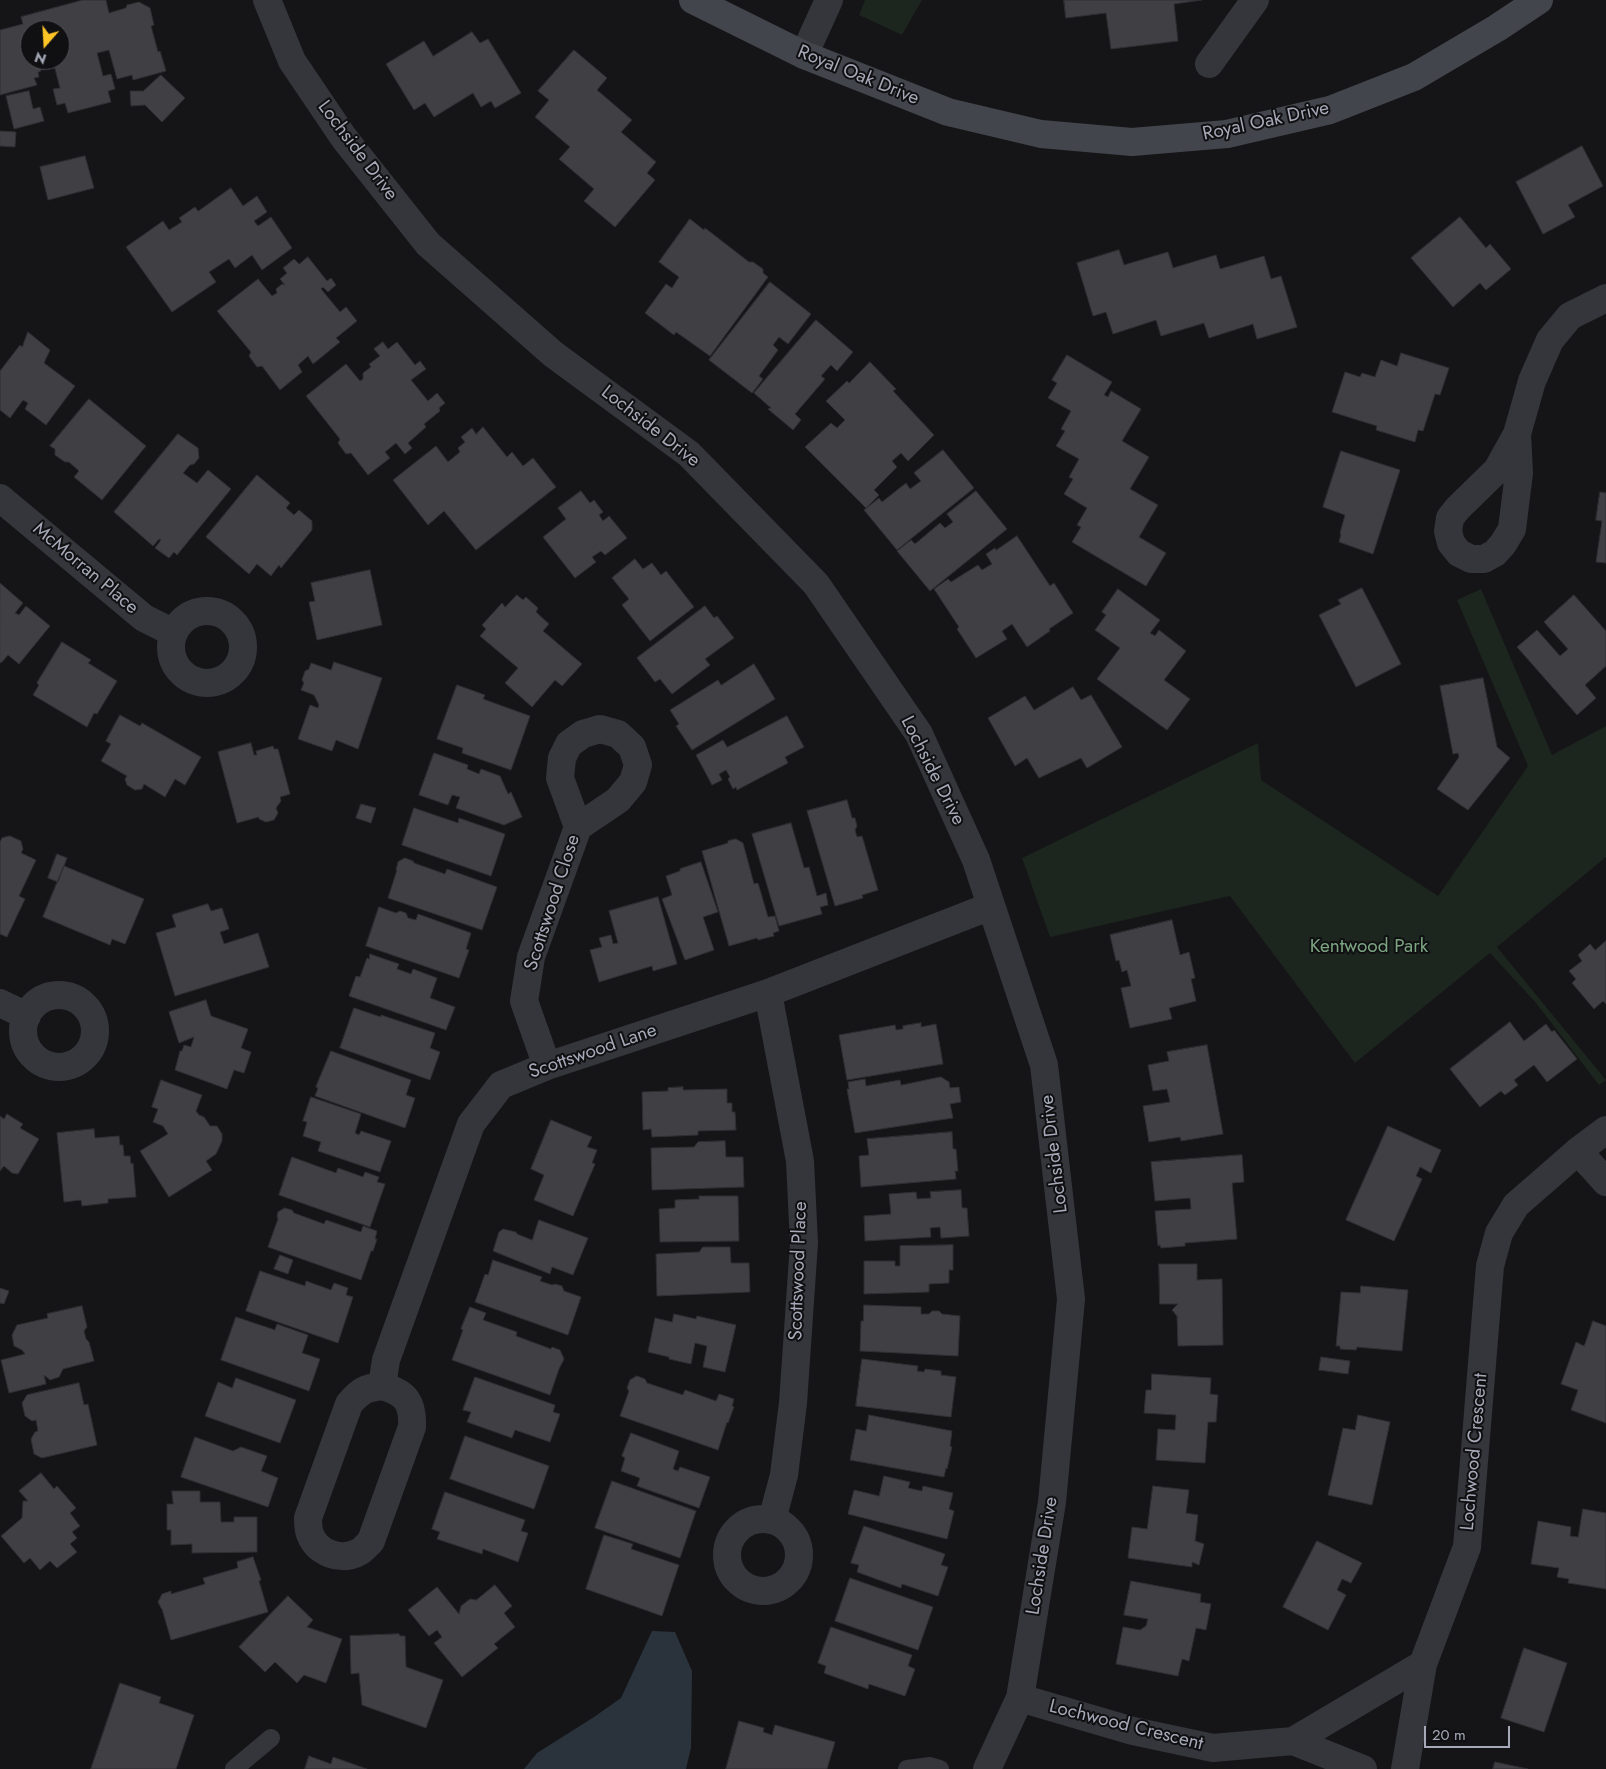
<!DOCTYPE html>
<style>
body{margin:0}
#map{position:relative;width:1606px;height:1769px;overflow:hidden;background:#151517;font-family:Jost,sans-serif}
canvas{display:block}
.north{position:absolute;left:20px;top:20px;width:50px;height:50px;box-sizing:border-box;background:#101012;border:1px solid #4c4e54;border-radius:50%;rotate:199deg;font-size:14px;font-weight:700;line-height:20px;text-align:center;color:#a6aab8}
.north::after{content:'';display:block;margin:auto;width:18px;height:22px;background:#ffc425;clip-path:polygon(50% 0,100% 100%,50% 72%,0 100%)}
.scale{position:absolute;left:1424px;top:1726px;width:86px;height:22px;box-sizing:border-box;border:2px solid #a6aab8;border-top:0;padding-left:6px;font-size:15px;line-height:18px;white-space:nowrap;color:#a6aab8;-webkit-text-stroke:4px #101012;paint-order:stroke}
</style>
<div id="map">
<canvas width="1606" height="1769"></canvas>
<div class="north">N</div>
<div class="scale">20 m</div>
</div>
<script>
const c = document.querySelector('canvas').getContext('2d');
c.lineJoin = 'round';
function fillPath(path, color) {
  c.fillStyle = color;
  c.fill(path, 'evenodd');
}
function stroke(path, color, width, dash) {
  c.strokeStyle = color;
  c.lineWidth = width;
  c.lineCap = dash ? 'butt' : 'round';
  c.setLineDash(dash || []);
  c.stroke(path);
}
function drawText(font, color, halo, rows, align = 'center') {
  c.font = font + ' Jost,sans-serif';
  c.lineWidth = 4;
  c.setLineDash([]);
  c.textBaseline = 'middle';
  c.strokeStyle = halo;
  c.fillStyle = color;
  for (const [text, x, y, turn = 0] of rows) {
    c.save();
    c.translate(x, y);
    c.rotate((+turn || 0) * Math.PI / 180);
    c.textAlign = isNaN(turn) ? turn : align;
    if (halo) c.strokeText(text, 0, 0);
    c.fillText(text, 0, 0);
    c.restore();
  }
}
const green = new Path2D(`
 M865,0H922L902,35L859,15Z
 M1481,589L1552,755L1606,726V857L1497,947L1606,1080L1599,1085L1536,1003L1490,953L1355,1063L1230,896L1050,937L1022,858L1258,743L1261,780L1438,896L1528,766L1457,600Z`);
const water = new Path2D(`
 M652,1631L675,1632L692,1671L691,1748L686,1769H524L537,1753L594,1717L621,1698Z`);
const building = new Path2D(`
 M83,0H106L109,13L126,8L127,5L139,2L150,8L154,25L151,26L158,52L160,51L166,71L133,80L132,75L117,79L109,50L97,53L103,76L111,74L115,89L108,91L111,102L68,113L65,103L57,105L53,89L60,88L54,65L41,69V71L38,72L39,77L34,78L37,85L0,95V30L23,24L21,17ZM30,30H60V60H30Z
 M1064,0H1202L1174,4L1178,41L1111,49L1106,13L1066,18Z
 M472,32L480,43L488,39L521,93L495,108L491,101L481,107L473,93L434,117L425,103L414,110L386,64L424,41L433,56Z
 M574,50L607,78L597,90L632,120L621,132L656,162L647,173L655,180L615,227L584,201L594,189L559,159L570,147L535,117L549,100L538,91Z
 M161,75L185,98L162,122L145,105L131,106L130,91H143Z
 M29,91L33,109L40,107L44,121L14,129L6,96Z
 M0,131L16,132L15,147L0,146Z
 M1582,146L1603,186L1568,205L1575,217L1543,234L1516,182Z
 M85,156L94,188L48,200L40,167Z
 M231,188L243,206L257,196L267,212L254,221L258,226L271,217L292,248L262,270L252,255L235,268L229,259L209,272L216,282L172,312L126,247L163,221L169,230L182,222L179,218L195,207L198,211Z
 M1460,217L1486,248L1490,244L1511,269L1486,290L1480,283L1453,307L1411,258Z
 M690,219L704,230L705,228L749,262H753L763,269V273L768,277L710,356L676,332L674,335L645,313L666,284L672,288L679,277L659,262Z
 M1119,250L1124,265L1168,252L1173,268L1216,255L1220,269L1264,256L1271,279L1281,276L1297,327L1257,339L1253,324L1209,338L1204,323L1161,336L1156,320L1113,334L1106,312L1093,316L1077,263Z
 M308,257L327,281L331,278L336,285L328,292L323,287L321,289L340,312L346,307L357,321L336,338L340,342L313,364L308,356L298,365L302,372L280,390L262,366L257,367L249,356L251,352L217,311L258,279L272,296L277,293L276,289L282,284L285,285L280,279L287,273L283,268L294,259L299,264Z
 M770,282L811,314L788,344L779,337L773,345L778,350L759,376L763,379L752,393L709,360Z
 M816,320L853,352L837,371L831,365L821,376L825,379L795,414L801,420L793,430L768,409L771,408L754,393Z
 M28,332L50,350L44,363L75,386L46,425L25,409L28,403L23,400L10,418L0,410V371L20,345L22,347Z
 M383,342L388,349L397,342L415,365L420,361L426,369L411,380L428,401L437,393L445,403L439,408L440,411L424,424L426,427L408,443L412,448L405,454L396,443L385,452L390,458L368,475L351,453L346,454L338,443L340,439L306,396L346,364L360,381L363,379V373L371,367L369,364L380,356L374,349Z
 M1401,353L1449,368L1440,395L1435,394L1423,431L1418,430L1415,442L1376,430L1377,426L1332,412L1345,372L1360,377L1362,373L1375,377L1381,360L1397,366Z
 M1067,355L1112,382L1104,395L1108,397L1111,391L1141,409L1122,441L1149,457L1130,489L1158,505L1139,537L1166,553L1146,586L1072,542L1081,527L1077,525L1087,508L1064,494L1073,479L1069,477L1079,459L1056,446L1065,431L1061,429L1071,411L1048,398L1057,383L1052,380Z
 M870,362L896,389L893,391L934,435L908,461L901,453L892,461L897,467L874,490L879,495L866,508L805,447L831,423L837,428L845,420L826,401L847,381L849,383Z
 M89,399L146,446L102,500L74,477L79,471L69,462H65L55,455V449L50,446Z
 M483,427L507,457L512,452L523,466L533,458L556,487L476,550L444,511L428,525L393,480L436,446L448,462L460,452L458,448L465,442L461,437L472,428L476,434Z
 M178,434L198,448L199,458L194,464L190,465L183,473L197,483L208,470L231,489L177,555L174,552L169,558L155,548L161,540L159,539L153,546L114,512Z
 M943,450L974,488L897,550L864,510L879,498L882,502L906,483L910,489L921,481L914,473Z
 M1341,451L1400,470L1373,554L1339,542L1341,534L1340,533L1345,515L1323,507Z
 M257,475L290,503L286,508L294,515L299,510L312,521V530L281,568L279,565L271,576L257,564L249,574L206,537Z
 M581,491L590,503L594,500L603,512L599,515L603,521L609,516L627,538L605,555L601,551L592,557L596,562L575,578L543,537L566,519L558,508Z
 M976,491L1007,529L930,591L897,551L911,540L915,544L940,523L945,528L953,522L947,514Z
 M1600,492L1606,493V563L1596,562L1602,521L1596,520Z
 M1017,536L1050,586L1054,583L1073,613L1049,629L1050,631L1027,647L1012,624L1002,631L1007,639L976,658L957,629L959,627L934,589L948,579L951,582L978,565L982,570L992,564L986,554L995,548L996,550Z
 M635,559L643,569L652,563L661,575L666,571L694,607L650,641L622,605L629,599L612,578Z
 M370,570L382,625L317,640L309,602L315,601L311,583Z
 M0,583L23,603L15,613L19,615L26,606L50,626L19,664L8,655L2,662L0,663Z
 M1362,588L1401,664L1356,687L1319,615L1341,604L1338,600Z
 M1118,589L1160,620L1150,633L1155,636L1159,630L1186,651L1164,680L1190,699L1167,730L1097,679L1120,648L1095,630L1106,615L1102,612Z
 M517,595L523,600L526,597L538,608L536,612L549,624L543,631L582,664L562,686L555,680L532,707L505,683L518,668L480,636L486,629L482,625L502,603L505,607Z
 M1574,595L1606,631V666L1585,685L1596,698L1577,715L1517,647L1537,630L1560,656L1568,649L1544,622Z
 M705,606L714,618L717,616L734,638L705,659L710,665L672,694L660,679L655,682L637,658Z
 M62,642L91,660L88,663L117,681L97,714L94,713L87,727L33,695L39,685L37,683Z
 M334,662L382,678L358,749L336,740L332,751L298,739L310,705L318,708L319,705L314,695L301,690L304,683L302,680L305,671L309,669L311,663L331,670Z
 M754,664L775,699L692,750L676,726L679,724L670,710L718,680L721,685Z
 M1483,678L1497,747L1510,758L1468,810L1437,789L1459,757L1458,753L1453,754L1440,686Z
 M457,685L485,695L483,699L530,716L511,770L462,753L463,748L437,739Z
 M1073,687L1081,700L1091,695L1122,747L1087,768L1081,758L1039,778L1027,758L1015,766L988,718L1025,696L1034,710Z
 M120,715L140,726L142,723L201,757L185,785L175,779L165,797L144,784L142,789L135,790L127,785L125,779L127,776L101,761L111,744L106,741Z
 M787,716L804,747L785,757L788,763L737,790L736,787L733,789L728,779L730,777L726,770L719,774L722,780L712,785L696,755L723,740L727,747Z
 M251,743L254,755H257L256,751L273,746L274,749H278L290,794L280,797L281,801L276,808L278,813L274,820L266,822L259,819V817L237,823L218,752Z
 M434,753L468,765L467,769L479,774L481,769L500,776L508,794L511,792L522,817L504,825L456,808L460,797L452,795L448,805L419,795Z
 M847,800L852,818H855L857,826L855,830L857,837L862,836L878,890L862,895L863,898L835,906L807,811Z
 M361,804L376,808L371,823L356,818Z
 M414,808L458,823L459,818L505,834L491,876L402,845Z
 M791,823L804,868L809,867L817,896L826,893L828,905L820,907L822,914L779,926L752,834Z
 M10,836L21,841L23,849L21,853L36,860L19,896L25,899L7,937L0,934V842L2,838Z
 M736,839L743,843L754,884L758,883L768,917L775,916L779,931L773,933L774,936L758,940L757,938L729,946L702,851L728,843V841Z
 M57,854L67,858L58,882L48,878Z
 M405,858L413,861L414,863L445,874L447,869L497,887L482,930L388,898L397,870H396L398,862Z
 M701,862L718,912L703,917L714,950L685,960L662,899L672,895L666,876L680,871V869Z
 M64,866L144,899L125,944L112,939L110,945L43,917Z
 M658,897L677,964L653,971L652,966L599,982L590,950L602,947L599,938L611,935L613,944L618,943L609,911Z
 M208,904L211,911L222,908L229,929L220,932L224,944L258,933L269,967L175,996L156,933L176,927L172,915Z
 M379,907L396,913L400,911L406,913L408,918L416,920L418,914L471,933L466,949L469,950L459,978L366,946Z
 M1172,920L1180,955L1189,952L1195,978L1191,979L1196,1001L1169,1008L1172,1019L1130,1028L1121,988L1131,986L1127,970L1122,972L1119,960L1116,961L1110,935Z
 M1606,941V1004L1603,1001L1594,1009L1572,983L1576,979L1569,971L1582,961L1578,955L1590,944L1595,950Z
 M370,954L399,964L397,969L411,974L413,969L437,978L430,998L455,1007L446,1030L349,996L356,976L360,977L367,958L369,959Z
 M206,1000L211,1016L248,1029L241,1048L251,1052L244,1073L234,1070L227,1089L175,1070L180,1051H182L184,1045L191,1047L194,1037L179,1043L169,1012Z
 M354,1008L381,1017V1015L435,1033L430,1048L440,1052L430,1080L340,1048Z
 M1510,1022L1524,1041L1546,1024L1552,1032L1554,1030L1577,1059L1547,1082L1534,1065L1514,1080L1518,1085L1505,1095L1501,1091L1480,1107L1450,1069Z
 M921,1023V1027L936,1024L943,1064L847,1080L839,1035L895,1025L896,1030L903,1029V1026Z
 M1207,1045L1223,1134L1181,1141L1180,1137L1149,1142L1143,1106L1170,1102L1167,1089L1153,1091L1148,1065L1169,1061L1167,1052Z
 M331,1051L411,1080L406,1095L415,1098L405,1128L315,1096L318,1088L316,1087Z
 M941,1077L949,1082L950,1088L959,1087L961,1102L950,1104L953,1118L855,1133L847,1089H849L848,1082L865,1079L866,1086L900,1080L901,1085Z
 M161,1080L202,1095L196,1111L199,1115L204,1117L210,1126H217L222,1134V1141L216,1154L206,1161L212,1170L169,1197L140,1151L168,1134L163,1126L153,1122L158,1109L152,1107Z
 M683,1087V1090L727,1089V1103H732V1112H735L736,1130L698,1131V1135L652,1137L651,1129L643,1130L642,1092L668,1091V1088Z
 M311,1097L361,1114L355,1133L359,1135L361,1131L391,1141L380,1172L318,1151L321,1142L303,1136L307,1122L303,1121Z
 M7,1114L23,1124L20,1128L39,1139L18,1174L12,1173L4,1166L0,1171V1116L4,1119Z
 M551,1120L592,1137L587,1147L597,1150L592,1163L595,1164L573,1216L534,1200L544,1175L531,1169Z
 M1388,1126L1441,1150L1431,1173L1420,1167L1416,1176L1422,1179L1394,1241L1346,1220Z
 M94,1129L95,1138L119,1136L120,1145H123L124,1156H130L131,1164L133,1163L136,1197L108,1199V1203L82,1206L81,1200L64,1202L57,1133Z
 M952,1132L953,1149H956L958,1171H955L956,1179L861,1187L859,1156L869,1155L867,1139Z
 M725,1141L726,1157H743L744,1187L652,1190L651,1148L694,1147L698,1142Z
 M1242,1155L1244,1182L1232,1183L1237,1239L1185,1243V1246L1161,1248L1160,1245L1158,1246L1155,1211L1191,1209L1190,1198L1155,1201L1151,1162Z
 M292,1157L336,1173L338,1168L363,1177L365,1172L379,1177L377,1182L385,1184L370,1227L279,1195Z
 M961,1190L962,1208H967L969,1236L941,1238L940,1227L930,1228L931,1237L865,1241L864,1216L891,1214L889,1194L916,1192L917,1199L931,1198L930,1192Z
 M699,1196H738L739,1241L660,1242L659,1209L675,1208V1200L699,1199Z
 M285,1208L292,1210L294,1213L324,1224L326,1220L361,1232L363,1226L377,1231L375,1239H377L373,1251H371L361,1280L268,1247L278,1219L277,1216L278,1212Z
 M539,1220L588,1238L573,1275L552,1267L550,1274L493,1251L499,1232L503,1229L516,1232L517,1234L532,1240Z
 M953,1245V1270H949V1283L929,1284V1292L864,1294V1261H895V1266H900V1246Z
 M703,1247H730L731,1263H749L750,1292L657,1296L656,1254L699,1252Z
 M280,1255L293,1260L288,1274L274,1269Z
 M493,1260L542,1277L540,1281L552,1285L555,1284L562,1286L564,1291L581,1297L568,1335L475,1302L485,1274L488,1275Z
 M1159,1264H1197V1280L1222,1279L1223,1345L1178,1346L1177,1316L1172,1310L1178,1304H1160Z
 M260,1271L305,1286L306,1281L331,1290L334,1283L348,1288L346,1295L353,1297L338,1343L246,1311Z
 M1361,1286L1408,1290L1402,1351L1357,1347L1356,1350L1340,1349V1346H1336L1341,1292L1360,1293Z
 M0,1288L9,1291L4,1304L0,1303Z
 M864,1305L921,1307V1314H929L932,1311H939L942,1314L960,1316L958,1356L860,1351L861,1321H863Z
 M82,1306L87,1327L84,1331L86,1339L89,1342L94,1361L63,1369L59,1377L50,1380L44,1375L46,1384L9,1393L1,1360L25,1354L22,1350L14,1346L12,1335L17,1325L48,1318L47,1314Z
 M470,1307L486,1313L483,1320L517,1332L516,1336L551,1349L552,1347L560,1350L564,1359L559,1369L550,1395L452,1360L463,1330L461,1329Z
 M674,1314L696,1319L697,1316L736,1325L725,1372L703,1367L707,1346L695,1343L691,1364L669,1359V1357L648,1352L655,1318L672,1322Z
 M236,1317L275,1330L277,1324L308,1335L302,1353L320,1359L309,1391L221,1360Z
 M1593,1321L1606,1326V1423L1571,1410L1578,1390L1561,1384L1576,1342L1584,1346Z
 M1321,1357L1350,1361L1348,1374L1319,1370Z
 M862,1359L918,1366L917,1371L924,1372L925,1369L941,1371V1375L956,1377L951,1417L856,1406Z
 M1152,1374L1211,1378L1210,1394L1218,1395L1216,1422H1208L1205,1463L1156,1460L1158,1429L1175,1430L1176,1415L1144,1413L1146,1390H1151Z
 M637,1376L645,1379L647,1383L683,1395L685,1390L716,1401L719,1394L734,1399L732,1406L734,1407L728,1423L727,1422L718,1450L620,1416L629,1391L627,1388L630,1380Z
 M475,1377L555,1405L553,1412L560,1414L550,1442L515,1430L512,1438L467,1422L471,1412L463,1410Z
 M236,1378L296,1400L280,1443L205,1416L218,1382L232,1388Z
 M79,1383L84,1405L88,1404L97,1445L42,1458L34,1454L31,1439L35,1432L38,1431L36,1420L32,1421L25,1416L22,1403L27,1395Z
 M869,1415L952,1431L950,1446L952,1447L947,1469L946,1468L944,1477L850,1460L856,1429L866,1431Z
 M1358,1415L1390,1422L1372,1505L1328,1495L1343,1428L1355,1430Z
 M631,1433L679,1451L673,1469L678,1471L680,1467L710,1477L699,1508L637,1486L640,1478L621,1471L625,1458L622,1456Z
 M465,1436L549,1466L534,1509L450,1479Z
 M195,1437L233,1451L241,1447L267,1456L261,1471L278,1478L268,1507L181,1477Z
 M41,1473L54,1489L57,1486L76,1508L70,1513L80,1526L72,1532L77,1538L70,1544L77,1552L57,1568L50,1561L40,1570L30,1558L24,1563L1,1536L22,1518L23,1501H28L19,1491Z
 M884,1476L910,1482L908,1488L922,1491L923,1486L953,1493L949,1509L954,1511L947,1539L848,1514L854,1490L879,1496Z
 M612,1481L696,1511L680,1558L595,1528Z
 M1153,1486L1189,1490L1186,1513L1198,1515L1195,1541L1204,1544L1199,1565L1192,1562V1567L1128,1558L1132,1527L1147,1529Z
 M172,1491H200V1502H220L221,1522H234V1517H257V1552L192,1553V1544L171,1545V1530H167V1504H173Z
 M445,1492L525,1520L521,1531L528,1533L518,1562L483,1549L482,1554L437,1539L440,1532L432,1529Z
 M1583,1509L1606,1513V1589L1568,1583L1569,1579L1557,1577L1559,1568L1531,1564L1538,1521L1571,1527L1570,1536L1578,1537Z
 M864,1526L945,1554L941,1565L948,1567L938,1596L902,1584L901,1588L857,1572L859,1565L851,1563Z
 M604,1535L633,1544L631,1549L679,1565L662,1616L586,1589Z
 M1317,1541L1362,1563L1351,1583L1342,1579L1337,1590L1346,1595L1328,1630L1283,1607Z
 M253,1557L261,1580L259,1581L268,1612L171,1640L162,1609L161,1608L158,1602L162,1594L171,1591V1594L205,1584L203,1578L238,1568L237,1562Z
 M850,1578L933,1607L918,1650L835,1621Z
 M1131,1581L1201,1594L1200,1602L1211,1604L1206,1630L1196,1628L1189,1661L1182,1659L1178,1676L1116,1664L1123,1627L1140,1630L1146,1626L1148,1619L1124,1615Z
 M495,1585L512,1606L504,1613L515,1627L494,1644L498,1648L462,1677L434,1643L442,1637L437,1630L429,1636L408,1610L437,1587L459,1614L461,1606L470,1599L476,1600Z
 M288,1596L313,1620L307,1627L342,1639L326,1683L304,1675L297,1683L275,1662L265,1672L239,1647Z
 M831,1627L912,1655L908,1666L915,1669L905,1696L869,1684L868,1689L824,1673L826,1666L818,1663Z
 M399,1634L400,1636H405L406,1667L443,1680L426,1728L362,1705L359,1673L351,1674L350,1636Z
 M1524,1648L1567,1663L1544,1732L1501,1718Z
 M120,1683L161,1697L159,1703L194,1715L176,1769H91Z
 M739,1721L764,1728L763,1732L772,1735L775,1725L835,1742L827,1769H726Z
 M309,1756L331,1764L333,1757L367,1769H305Z
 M1495,1762L1528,1769H1493Z`);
const lane = new Path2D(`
 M234,1769L271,1738
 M907,1769L930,1766L940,1769`);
const street = new Path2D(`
 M267,0L292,61L344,138L428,244L553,354L689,454L816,584L919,734L976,860L1044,1065L1071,1299L1052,1502L1020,1698L987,1769
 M804,55L829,0
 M1209,64L1255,0
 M1517,434L1519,473L1512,529L1503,544L1495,553L1484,559H1471L1459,553L1451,543L1448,531L1450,518L1458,508L1497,470Z
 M1517,434L1532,381L1550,340L1570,316L1606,298
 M0,498L144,618L174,633
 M171 647a36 36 0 1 1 72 0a36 36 0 1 1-72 0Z
 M768,993L800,1161L804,1243L793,1403L784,1475L772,1520
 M23 1031a36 36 0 1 1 72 0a36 36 0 1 1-72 0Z
 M0,1003L27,1016
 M547,1066L524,1001L531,957L578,827L618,800L633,782L638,765L632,747L618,734L600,729L583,734L569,744L562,758L560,778L578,827
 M1578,1151L1606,1182
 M382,1386L386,1360L471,1124L501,1085L547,1066L768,993L991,906
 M382,1386C406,1393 413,1402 412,1427L371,1541C367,1545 363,1550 359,1552C341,1562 317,1553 310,1534C308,1529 308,1523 308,1518L349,1404C360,1391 365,1388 382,1386Z
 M727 1555a36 36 0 1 1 72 0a36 36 0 1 1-72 0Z
 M1020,1698L1133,1731L1213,1748L1293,1741L1423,1664
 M1293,1741L1363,1769
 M1405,1769L1423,1664L1467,1547L1490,1266L1499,1233L1516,1205L1578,1151L1606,1130`);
const secondary = new Path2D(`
 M693,0L804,55L948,112L1041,134L1132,142L1227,134L1330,110L1414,77L1497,28L1539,0`);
const streetNames = [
 ["Royal Oak Drive",858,76,22],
 ["Royal Oak Drive",1266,122,-12],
 ["Lochside Drive",357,151,53],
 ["Lochside Drive",650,427,38],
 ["McMorran Place",85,569,40],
 ["Lochside Drive",932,771,63],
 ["Scottswood Close",553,903,-72],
 ["Scottswood Lane",593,1052,-19],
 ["Lochside Drive",1055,1154,-97],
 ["Scottswood Place",799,1271,-88],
 ["Lochwood Crescent",1475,1452,-85],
 ["Lochside Drive",1043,1556,-81],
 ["Lochwood Crescent",1126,1726,14]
];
const parkNames = [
 ["Kentwood Park",1369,947]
];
fillPath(green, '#1c251e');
fillPath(water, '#2a333c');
fillPath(building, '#3f3f44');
stroke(building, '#2f2f33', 1);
stroke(lane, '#35363c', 18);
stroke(street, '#35363c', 28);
stroke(secondary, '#43454c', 28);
drawText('19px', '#a6aab8', '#101012', streetNames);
drawText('19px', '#7ba580', '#101012', parkNames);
</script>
